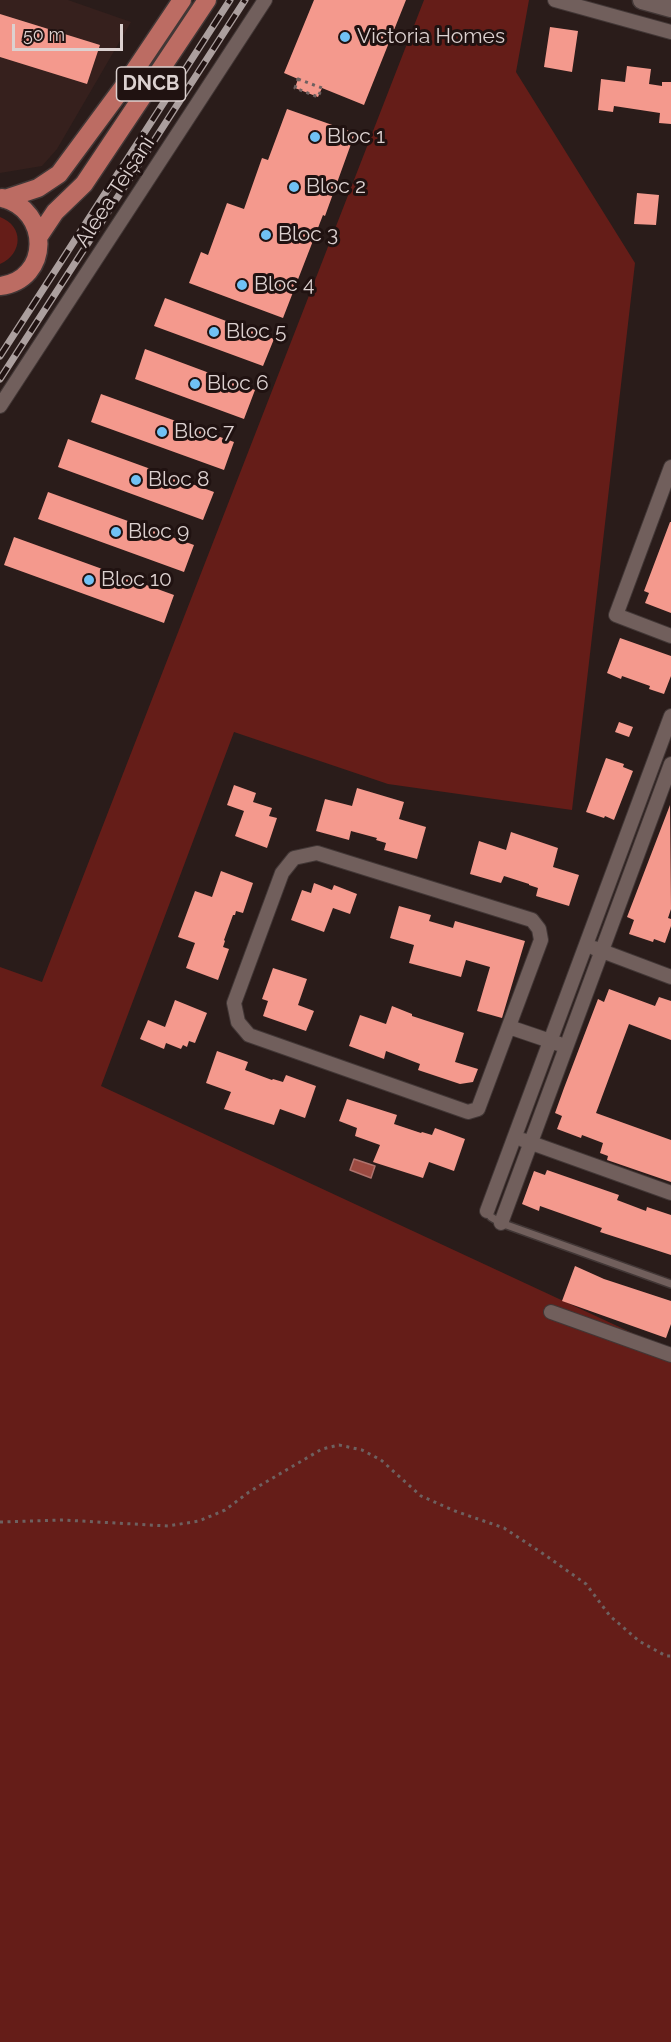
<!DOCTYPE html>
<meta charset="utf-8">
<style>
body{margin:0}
#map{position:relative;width:671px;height:2042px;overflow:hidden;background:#2a1c1a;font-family:Raleway,sans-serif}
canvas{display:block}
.scale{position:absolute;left:12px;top:24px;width:111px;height:27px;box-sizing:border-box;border:3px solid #dcd1d0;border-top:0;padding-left:8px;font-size:18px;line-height:21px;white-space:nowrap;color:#dcd1d0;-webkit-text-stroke:4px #201211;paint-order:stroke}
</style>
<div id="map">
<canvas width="671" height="2042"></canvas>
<div class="scale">50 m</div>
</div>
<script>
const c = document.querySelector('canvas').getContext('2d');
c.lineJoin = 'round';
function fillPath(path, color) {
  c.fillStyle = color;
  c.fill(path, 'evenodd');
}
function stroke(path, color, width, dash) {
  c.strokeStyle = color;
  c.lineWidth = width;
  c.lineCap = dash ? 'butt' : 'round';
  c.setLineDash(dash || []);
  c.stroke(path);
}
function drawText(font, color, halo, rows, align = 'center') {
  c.font = font + ' Raleway,sans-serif';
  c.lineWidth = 6;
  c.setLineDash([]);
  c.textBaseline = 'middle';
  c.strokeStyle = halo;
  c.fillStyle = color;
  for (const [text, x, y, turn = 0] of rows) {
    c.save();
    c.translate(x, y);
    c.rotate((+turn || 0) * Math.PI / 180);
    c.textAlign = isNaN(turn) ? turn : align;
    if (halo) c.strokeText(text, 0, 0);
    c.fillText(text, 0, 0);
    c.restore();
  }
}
const built = new Path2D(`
 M0,0H68L131,22L57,149L42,166L0,173Z`);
const green = new Path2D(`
 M424,0H529L516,72L635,263L572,810L388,784L234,732L101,1086L671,1351V2042H0V967L42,982Z
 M0,217C24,226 23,254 0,264Z`);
const water = new Path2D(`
 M354,1159L375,1166L371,1178L350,1170Z`);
const building = new Path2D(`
 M314,0H406L364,105L322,88L318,97L295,88L298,79L284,73Z
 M0,14L100,45L87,84L0,57Z
 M550,27L578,31L572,72L544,67Z
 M627,66L651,69L649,84L662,86V82H671V124L659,123L660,113L614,106L613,112L598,110L601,79L625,82Z
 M287,109L355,133L325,216L323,215L283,318L189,283L201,252L208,255L227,203L244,209L262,158L268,160Z
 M637,193L659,195L656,225L634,224Z
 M165,298L274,339L263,366L154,326Z
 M145,349L255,390L244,419L135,379Z
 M101,394L234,442L224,470L91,422Z
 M68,439L214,492L203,520L58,467Z
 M48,492L194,545L184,572L38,519Z
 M670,522H671V613L645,603L649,593L644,591Z
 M14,537L174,595L164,623L4,565Z
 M620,638L671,656V676L664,694L649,689L650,686L622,676L621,679L607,673Z
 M619,722L633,727L629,737L615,732Z
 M606,758L624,764L623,767L633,771L614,820L605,816L604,818L586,812Z
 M234,785L256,793L253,802L272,808L269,816L277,818L267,848L235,836L244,811L227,805Z
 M357,788L404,802L399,819L426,827L417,859L384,850L386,843L376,840L377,838L351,831L349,840L316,831L325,799L352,806Z
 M670,805L671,909L668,918L671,919V926L665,943L654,939L653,942L629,934L634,920L627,917Z
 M511,832L558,848L553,867L579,875L569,906L536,896L538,888L529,885V884L504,876L501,883L470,874L479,841L506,850Z
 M221,871L253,883L243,913L236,911L235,915H233L224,940L225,941L223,947L229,949L218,980L186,968L195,943L178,937L195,891L212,897Z
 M314,883L332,890L334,885L357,894L350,914L333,908L324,932L291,920L302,890L311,893Z
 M399,906L431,915L429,921L453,928L455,921L525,941L502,1018L477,1011L490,967L466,960L461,977L409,963L414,945L390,938Z
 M273,968L307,979L298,1005L314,1011L306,1031L263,1016L268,1001L262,999Z
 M609,989L655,1006L659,997L671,1001V1040L629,1024L596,1113L671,1140V1182L607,1160L608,1156L600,1153L603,1143L582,1135L581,1138L557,1129L562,1116L555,1113L564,1088L598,999L604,1002Z
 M175,1000L207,1013L195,1043L189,1041L187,1047L183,1045L181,1049L166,1043L164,1049L140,1039L148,1020L165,1027Z
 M392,1006L412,1014V1016L464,1033L455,1062L478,1069L473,1082L460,1084L418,1070L420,1064L386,1051L384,1059L349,1046L360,1015L386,1024Z
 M217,1051L248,1062L245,1070L272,1080L273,1079L283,1082L286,1075L316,1086L305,1118L280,1109L274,1125L224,1109L231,1092L206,1083Z
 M347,1099L397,1115L394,1124L421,1133L422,1132L432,1135L435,1128L465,1139L454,1171L429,1162L423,1178L373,1162L380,1145L355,1136L357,1128L339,1121Z
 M547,1170L619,1195L617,1200L646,1211L647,1207L671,1215V1255L600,1232L602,1228L540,1206L539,1211L522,1204L534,1171L545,1175Z
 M575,1266L604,1279L671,1301V1324L666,1338L562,1301Z`);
const path = new Path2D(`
 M298,79L322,88L318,97L295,88Z
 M0,1522L63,1520L168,1526L199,1521L225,1510L249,1492L322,1449L339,1445L362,1450L381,1460L421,1496L455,1511L504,1528L545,1555L586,1584L610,1616L639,1641L666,1656H671`);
const lane = new Path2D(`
 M487,1211L491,1217L501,1223L671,1284`);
const street = new Path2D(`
 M555,0L671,32
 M0,406L265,0
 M671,467L616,615L671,636
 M317,853L532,920L539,929L541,940L478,1109L468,1112L249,1035L238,1022L234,1003L282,873L294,858Z
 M594,948L671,977
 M509,1027L559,1044
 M523,1140L671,1193
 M487,1211L671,716
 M501,1223L671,764
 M551,1312L671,1355`);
const secondary = new Path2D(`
 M642,0L671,8`);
const primary = new Path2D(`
 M5,199L38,188L59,174L127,82L182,0
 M39,236L55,212L84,184L207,0
 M0,286C51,280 51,210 2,198`);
const rail = new Path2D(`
 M0,356L230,0
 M0,379L245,0`);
const markers = [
 [345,37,6,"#70c1f4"],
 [315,137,6,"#70c1f4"],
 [294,187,6,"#70c1f4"],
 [266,235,6,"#70c1f4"],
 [242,285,6,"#70c1f4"],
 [214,332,6,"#70c1f4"],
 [195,384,6,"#70c1f4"],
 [162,432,6,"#70c1f4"],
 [136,480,6,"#70c1f4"],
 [116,532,6,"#70c1f4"],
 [89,580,6,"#70c1f4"]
];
const shields = [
 [151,84,69]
];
const shieldNames = [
 ["DNCB",151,84]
];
const poiNames = [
 ["Victoria Homes",357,37],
 ["Bloc 1",327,137],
 ["Bloc 2",306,187],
 ["Bloc 3",278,235],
 ["Bloc 4",254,285],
 ["Bloc 5",226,332],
 ["Bloc 6",207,384],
 ["Bloc 7",174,432],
 ["Bloc 8",148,480],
 ["Bloc 9",128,532],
 ["Bloc 10",101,580]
];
const streetNames = [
 ["Aleea Teișani",115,192,-57]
];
fillPath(built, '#36201d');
fillPath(green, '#651d18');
fillPath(water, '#9c4a41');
stroke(water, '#af726c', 1.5);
fillPath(building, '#f4998d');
stroke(lane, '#423736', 10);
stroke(street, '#423736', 16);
stroke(secondary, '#423736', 21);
stroke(primary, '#423736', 21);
stroke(path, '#6e6160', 3, [3, 4.5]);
stroke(lane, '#715f5c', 7);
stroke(street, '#715f5c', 14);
stroke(secondary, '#715f5c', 18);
stroke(primary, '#bc6c63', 18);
stroke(rail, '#ab9f9e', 7);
stroke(rail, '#201211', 4.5, [14]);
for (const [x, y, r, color] of markers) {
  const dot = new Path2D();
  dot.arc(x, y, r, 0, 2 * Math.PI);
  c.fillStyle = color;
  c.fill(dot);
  stroke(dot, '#201211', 2);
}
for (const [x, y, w] of shields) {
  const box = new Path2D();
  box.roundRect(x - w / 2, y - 17, w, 34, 4.5);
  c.fillStyle = '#201211';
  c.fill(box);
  stroke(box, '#dcd1d0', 1.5);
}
drawText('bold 20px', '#dcd1d0', null, shieldNames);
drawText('21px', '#dcd1d0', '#201211', poiNames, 'left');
drawText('21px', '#dcd1d0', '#201211', streetNames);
</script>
